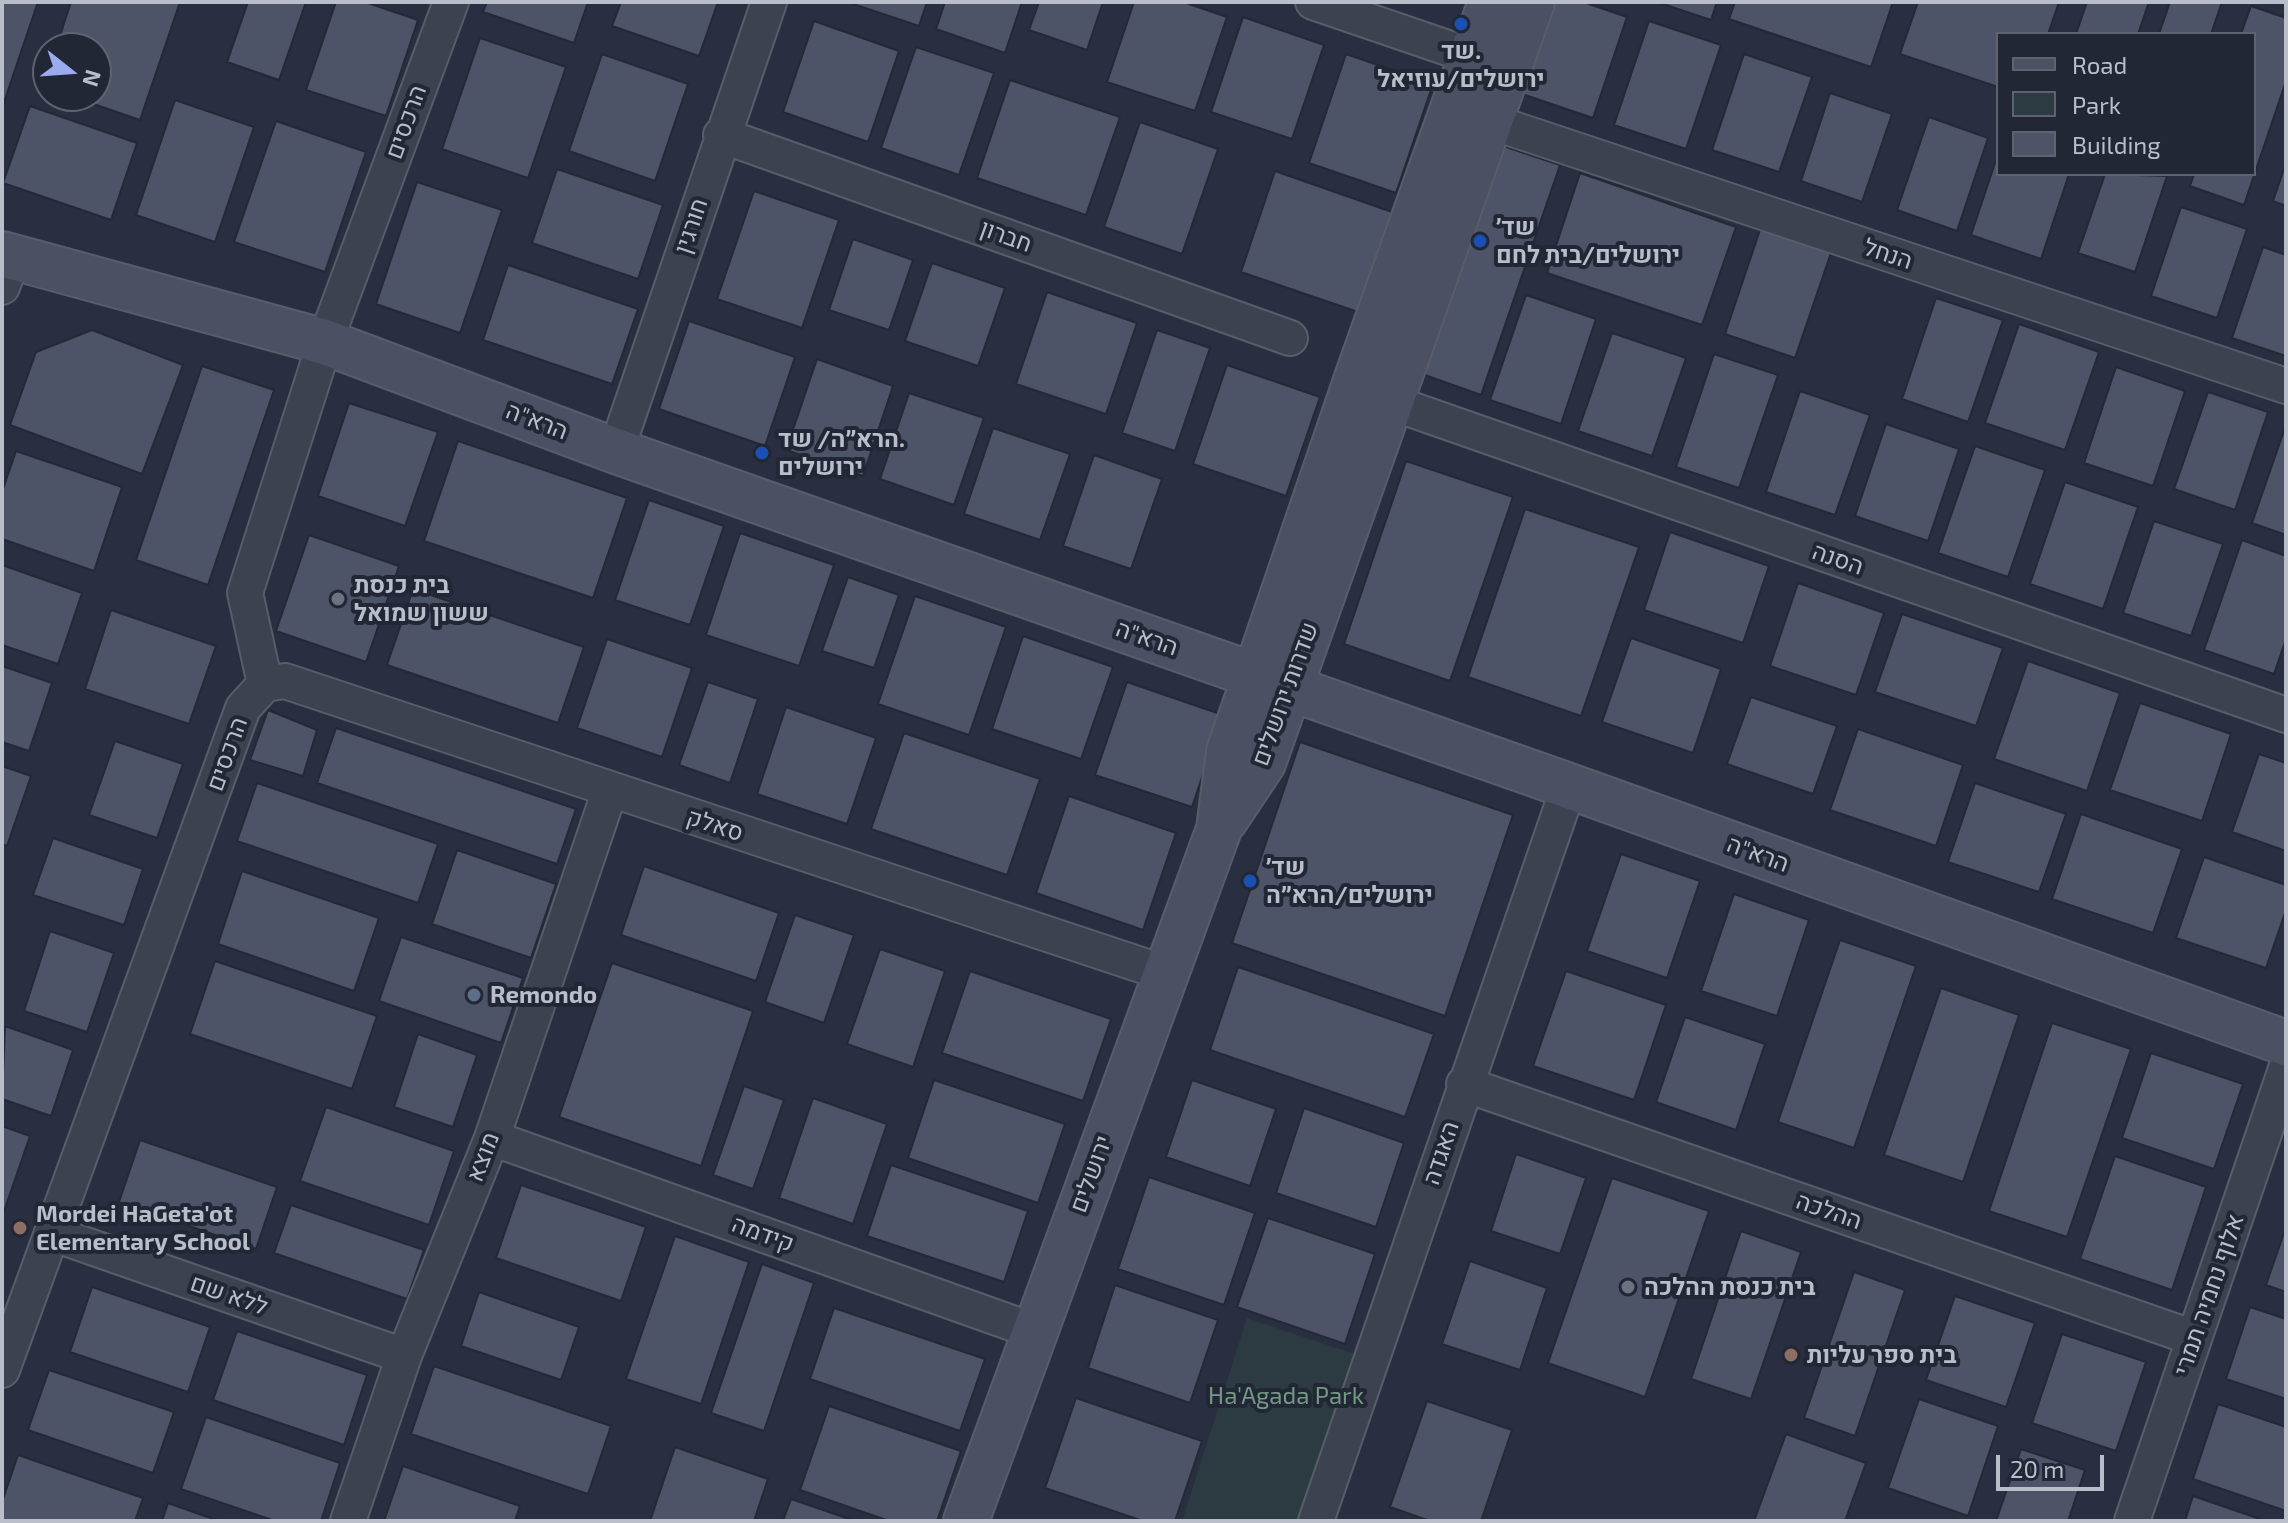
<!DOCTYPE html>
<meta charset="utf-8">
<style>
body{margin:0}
#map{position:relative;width:2288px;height:1523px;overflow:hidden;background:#292f40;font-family:"Exo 2",sans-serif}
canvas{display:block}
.frame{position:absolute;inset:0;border:4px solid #babeca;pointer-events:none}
.legend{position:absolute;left:1996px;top:32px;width:260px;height:144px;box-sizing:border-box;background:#222735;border:2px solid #5f6371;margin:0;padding:10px 14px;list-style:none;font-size:24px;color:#babeca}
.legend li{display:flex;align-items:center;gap:16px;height:40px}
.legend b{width:40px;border:2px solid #5f6371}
.north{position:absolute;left:32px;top:32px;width:80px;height:80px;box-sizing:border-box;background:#222735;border:2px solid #5f6371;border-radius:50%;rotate:107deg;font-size:22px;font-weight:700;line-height:32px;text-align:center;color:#babeca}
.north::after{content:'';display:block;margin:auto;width:28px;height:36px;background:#9aacef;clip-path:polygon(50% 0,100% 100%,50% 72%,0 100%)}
.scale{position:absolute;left:1996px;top:1455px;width:108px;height:36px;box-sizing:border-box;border:4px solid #babeca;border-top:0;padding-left:10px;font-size:24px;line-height:28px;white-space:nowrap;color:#babeca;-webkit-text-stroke:6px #222735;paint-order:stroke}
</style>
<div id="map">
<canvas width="2288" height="1523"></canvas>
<div class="frame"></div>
<ul class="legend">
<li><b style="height:10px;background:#4c5063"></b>Road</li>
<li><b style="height:22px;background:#2b3b41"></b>Park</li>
<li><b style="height:22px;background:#4e5467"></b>Building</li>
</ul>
<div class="north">N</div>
<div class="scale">20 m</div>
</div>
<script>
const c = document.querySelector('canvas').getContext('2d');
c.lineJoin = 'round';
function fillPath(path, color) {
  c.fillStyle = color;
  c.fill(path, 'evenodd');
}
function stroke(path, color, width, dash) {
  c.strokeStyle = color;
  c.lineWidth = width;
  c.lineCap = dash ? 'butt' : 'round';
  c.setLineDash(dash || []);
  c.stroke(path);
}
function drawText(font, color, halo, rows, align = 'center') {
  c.font = font + ' "Exo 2",Heebo,sans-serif';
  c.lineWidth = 8;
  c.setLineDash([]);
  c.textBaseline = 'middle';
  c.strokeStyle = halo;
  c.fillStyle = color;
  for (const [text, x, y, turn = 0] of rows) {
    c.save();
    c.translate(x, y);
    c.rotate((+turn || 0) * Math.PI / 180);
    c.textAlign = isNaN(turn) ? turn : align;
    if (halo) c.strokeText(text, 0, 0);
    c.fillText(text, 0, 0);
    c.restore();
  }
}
const green = new Path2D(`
 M1247,1318L1364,1357L1309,1521H1182Z`);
const building = new Path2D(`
 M2,2H38L2,108Z
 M71,2H180L140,120L70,96H96V48H56Z
 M248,2H306L279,80L227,62Z
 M336,2H365L418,20L386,116L306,90Z
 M487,2H588L574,43L483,12Z
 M621,2H718L699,56L612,26Z
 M847,2H927L919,26Z
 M945,2H1022L1005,53L936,29Z
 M1039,2H1103L1087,50L1029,30Z
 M1134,2H1183L1227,17L1195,111L1107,82Z
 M1554,2H1583L1627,17L1593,118L1522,94Z
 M1657,2H1717L1711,20Z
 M1735,2H1893L1871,67L1729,19Z
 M1918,2H2059L2048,34H1998V87L1900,54Z
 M2087,2H2149L2138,34H2076Z
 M2170,2H2222L2211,34H2159Z
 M2251,6L2286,18V81L2244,205L2190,186L2194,174H2254V34H2241Z
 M1243,17L1324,45L1292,139L1211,112Z
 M814,21L899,51L868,142L783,112Z
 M1649,21L1721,45L1686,149L1614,125Z
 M480,38L566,67L528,178L442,149Z
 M916,47L994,73L959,175L881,148Z
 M602,54L688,84L655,181L569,151Z
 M1346,54L1433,84L1396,193L1309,163Z
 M1744,54L1812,77L1779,172L1712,150Z
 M1010,80L1120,117L1086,215L977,178Z
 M1830,93L1892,114L1862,202L1801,181Z
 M175,100L254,127L215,242L136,215Z
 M30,106L137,143L111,220L3,183Z
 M1929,117L1988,138L1957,231L1897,210Z
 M276,121L366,152L325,272L234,242Z
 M1140,122L1218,149L1182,254L1104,227Z
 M1500,145L1560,165L1481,395L1422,374Z
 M1998,154V174H2069L2041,259L1971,235Z
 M2286,163V206L2273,201Z
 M557,169L663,205L638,279L532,243Z
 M1275,171L1392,212L1358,312L1241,272Z
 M1580,173L1736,227L1702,325L1547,273Z
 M2105,174L2167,176L2135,272L2078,253Z
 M417,182L502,210L460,333L376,304Z
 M754,191L839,220L802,328L717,299Z
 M2181,207L2247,229L2217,318L2151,296Z
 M1761,227L1832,250L1795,358L1725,334Z
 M853,239L913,260L889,330L829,310Z
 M2263,247L2286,255V356L2232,338Z
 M932,263L1005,288L978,366L905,341Z
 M508,265L638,309L612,384L483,340Z
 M1047,292L1137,323L1106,414L1016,384Z
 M1526,295L1596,319L1561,424L1490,400Z
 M1936,298L2003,320L1968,422L1902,399Z
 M689,321L795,357L765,446L659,409Z
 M2019,324L2099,352L2065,450L1985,423Z
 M92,330L183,365L142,474L10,425L36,352Z
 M1157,330L1210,348L1175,451L1122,433Z
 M1612,333L1686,358L1652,456L1578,431Z
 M1714,354L1778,375L1739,488L1676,467Z
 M817,359L893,386L863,476L786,450Z
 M1227,365L1320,397L1286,496L1193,464Z
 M202,366L274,390L208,585L136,560Z
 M2116,367L2185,391L2153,486L2084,463Z
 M1800,391L1870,415L1835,515L1766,492Z
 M2208,392L2268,412L2235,510L2174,489Z
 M909,393L984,418L954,505L880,479Z
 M349,403L438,432L405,526L318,496Z
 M1886,424L1959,449L1928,541L1855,516Z
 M2286,425V535L2252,523Z
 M993,428L1070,454L1040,540L964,514Z
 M458,441L627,498L593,598L424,541Z
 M1975,446L2045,470L2008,577L1938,553Z
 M16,451L122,487L94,571L2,539V492Z
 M1094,455L1162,479L1131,569L1063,546Z
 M1406,461L1513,497L1450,681L1344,644Z
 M2065,482L2138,507L2103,609L2030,584Z
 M649,500L724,526L690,625L615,600Z
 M1525,509L1639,547L1581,716L1468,677Z
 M2154,521L2223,544L2191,636L2123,613Z
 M1670,532L1769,566L1743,643L1644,610Z
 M740,533L834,565L799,666L706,635Z
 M309,535L399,566L366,662L276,631Z
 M2242,540L2286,556V639L2274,674L2204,650Z
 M2,565L82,593L58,664L2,645Z
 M848,577L899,595L874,668L822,651Z
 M1798,583L1884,613L1856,695L1770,666Z
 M413,589L584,647L558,723L387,665Z
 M915,596L1006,627L969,735L878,704Z
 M111,610L216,646L189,724L85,689Z
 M1902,614L2003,648L1976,726L1875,692Z
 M1023,636L1113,667L1081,759L992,729Z
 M1631,638L1721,669L1693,753L1602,722Z
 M607,639L692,668L662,757L577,728Z
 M2028,661L2120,693L2087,791L1994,759Z
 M2,666L52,683L29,751L2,742Z
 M708,682L758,699L730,783L679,765Z
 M1127,682L1223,715L1192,807L1095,775Z
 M1751,697L1837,726L1813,794L1727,764Z
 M2140,703L2231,734L2202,821L2110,790Z
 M786,707L876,738L847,824L757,794Z
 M268,710L317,730L303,776L250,760Z
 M336,728L576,809L557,864L317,783Z
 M1858,729L1963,765L1936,846L1830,810Z
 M904,733L1040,779L1007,875L871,829Z
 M115,741L183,764L157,838L89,815Z
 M1300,742L1513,815L1445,1016L1232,943Z
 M2259,754L2286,763V851L2232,832Z
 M2,766L31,776L7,846L2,844Z
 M257,783L438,844L418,903L237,841Z
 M1975,783L2066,814L2039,892L1948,862Z
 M1069,796L1176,833L1143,930L1036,893Z
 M2081,814L2182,849L2153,933L2052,899Z
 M53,838L143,869L124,925L33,895Z
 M457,850L556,884L531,958L432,924Z
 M1621,854L1700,881L1667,978L1587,951Z
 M2204,857L2286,885V910L2266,968L2176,938Z
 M644,866L779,913L756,981L621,935Z
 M242,871L379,918L354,991L218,944Z
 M1734,894L1809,920L1777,1016L1701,991Z
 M795,915L854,935L824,1023L765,1002Z
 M50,931L114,953L87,1032L24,1011Z
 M401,937L523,978L501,1043L379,1001Z
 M1840,940L1916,966L1854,1148L1778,1122Z
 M880,949L945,971L913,1067L847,1044Z
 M215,961L377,1016L352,1089L190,1034Z
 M612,963L753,1011L701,1166L559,1117Z
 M1238,967L1434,1034L1405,1117L1210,1050Z
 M970,971L1111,1019L1083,1101L942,1053Z
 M1566,971L1666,1005L1634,1100L1533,1066Z
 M1941,988L2019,1015L1963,1182L1884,1155Z
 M1685,1017L1765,1044L1736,1130L1656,1102Z
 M2052,1023L2131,1049L2067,1237L1989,1211Z
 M5,1026L73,1050L51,1116L2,1099Z
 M418,1034L477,1055L453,1127L394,1107Z
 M2151,1053L2243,1084L2214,1169L2122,1138Z
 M934,1080L1065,1124L1038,1203L908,1158Z
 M1192,1080L1276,1109L1250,1186L1166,1157Z
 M744,1086L784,1100L753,1189L713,1175Z
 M813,1098L887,1124L853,1224L779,1198Z
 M326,1107L454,1151L429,1225L300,1181Z
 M1304,1108L1404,1143L1376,1227L1276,1193Z
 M2,1126L30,1136L2,1217Z
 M140,1140L277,1187L256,1249L119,1202Z
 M1516,1154L1586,1178L1560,1254L1491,1231Z
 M2115,1156L2206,1187L2172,1290L2080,1259Z
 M891,1165L1028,1211L1004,1282L867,1236Z
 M1149,1177L1255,1213L1224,1305L1118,1269Z
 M1612,1178L1709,1211L1645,1397L1548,1363Z
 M521,1185L646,1227L621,1301L496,1258Z
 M291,1205L424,1250L407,1299L274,1253Z
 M1268,1218L1375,1254L1345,1344L1237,1307Z
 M2286,1227V1292L2266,1285Z
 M1741,1231L1801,1252L1751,1399L1691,1379Z
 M675,1236L749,1262L701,1404L626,1379Z
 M1470,1261L1547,1288L1520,1370L1442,1344Z
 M762,1264L814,1283L764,1431L711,1413Z
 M1854,1272L1905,1290L1855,1436L1804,1418Z
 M1115,1285L1218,1320L1190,1403L1088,1368Z
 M92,1287L210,1327L188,1392L70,1352Z
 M479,1292L579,1327L561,1380L461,1346Z
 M1955,1296L2035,1323L2006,1407L1926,1380Z
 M2250,1307L2286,1319V1399L2226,1379Z
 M834,1308L985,1359L960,1431L810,1379Z
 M237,1331L367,1375L344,1445L213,1400Z
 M2062,1334L2146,1362L2116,1451L2032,1423Z
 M434,1366L611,1426L588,1494L411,1434Z
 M49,1370L174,1412L153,1473L28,1430Z
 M1076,1398L1202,1441L1175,1521H1143L1045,1488Z
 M1919,1399L1998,1426L1968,1516L1888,1488Z
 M1427,1401L1512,1430L1481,1521H1430L1390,1507Z
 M2218,1404L2286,1427V1511L2193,1479Z
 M829,1406L961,1451L937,1521H889L800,1490Z
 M206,1417L340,1463L321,1521H275L181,1489Z
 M1786,1434L1866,1463L1845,1521H1754Z
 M675,1447L768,1479L754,1521H650Z
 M2021,1449L2085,1470L2068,1521H1996Z
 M18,1455L143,1498L135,1521H2V1502Z
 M403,1466L520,1506L515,1521H384Z
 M2193,1496L2266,1521H2185Z
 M791,1499L855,1521H783Z
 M168,1503L219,1521H162Z`);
const street = new Path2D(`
 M1313,2L1471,56
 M1489,121L2286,386
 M721,135L1290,338
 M2,287L13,258
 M1390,402L2286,715
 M616,451L769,2
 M265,684L285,681L1165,973
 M1464,1084L2194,1338
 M492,1138L1034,1331
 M54,1234L404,1356
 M2,1370L243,708L265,684L245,593L325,342L451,2
 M348,1521L404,1356L492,1138L610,790
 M1316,1521L1569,786
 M2132,1521L2286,1069`);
const secondary = new Path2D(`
 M2,254L325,342L616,451L1569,786L2286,1043
 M1225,820L1263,763L1532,2
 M966,1521L1219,829L1229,752L1358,375L1491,2`);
const markers = [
 [1461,24,8,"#1a4fb4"],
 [1480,241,8,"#1a4fb4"],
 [762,453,8,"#1a4fb4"],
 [338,599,8,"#6b7280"],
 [1250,881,8,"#1a4fb4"],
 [474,995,8,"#5c6f8a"],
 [20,1228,8,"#8d6e63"],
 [1628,1287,8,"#6b7280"],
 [1791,1355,8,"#8d6e63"]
];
const poiNames = [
 ["שד.",1461,51,"center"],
 ["ירושלים/עוזיאל",1461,79,"center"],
 ["שד׳",1496,227],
 ["ירושלים/בית לחם",1496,255],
 ["הרא״ה/ שד.",778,439],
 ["ירושלים",778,467],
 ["בית כנסת",354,585],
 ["ששון שמואל",354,613],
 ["שד׳",1266,867],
 ["ירושלים/הרא״ה",1266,895],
 ["Remondo",490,995],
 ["Mordei HaGeta'ot",36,1214],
 ["Elementary School",36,1242],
 ["בית כנסת ההלכה",1644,1287],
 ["בית ספר עליות",1807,1355]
];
const streetNames = [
 ["הרכסים",406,122,-70],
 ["חורגין",691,226,-71],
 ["חברון",1006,236,20],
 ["הנחל",1888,254,18],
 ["הרא\"ה",537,421,21],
 ["הסנה",1838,559,19],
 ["הרא\"ה",1147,638,19],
 ["שדרות ירושלים",1285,694,-70],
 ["הרכסים",227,754,-70],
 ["סאלק",715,825,18],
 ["הרא\"ה",1758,854,20],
 ["האגדה",1441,1153,-71],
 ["מוצא",483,1157,-69],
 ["ירושלים",1091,1174,-70],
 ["ההלכה",1829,1211,19],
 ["קידמה",763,1234,20],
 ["ללא שם",229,1295,19],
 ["אלוף נחמיה תמרי",2209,1295,-71]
];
const parkNames = [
 ["Ha'Agada Park",1286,1396]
];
fillPath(green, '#2b3b41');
fillPath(building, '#4e5467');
stroke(building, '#242937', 2);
stroke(street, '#585d6a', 38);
stroke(secondary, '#585d6a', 48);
stroke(street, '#3d4250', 34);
stroke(secondary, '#4c5063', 44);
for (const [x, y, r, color] of markers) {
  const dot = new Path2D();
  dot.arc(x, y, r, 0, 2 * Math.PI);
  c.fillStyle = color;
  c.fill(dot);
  stroke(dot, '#222735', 3);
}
drawText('bold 24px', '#babeca', '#222735', poiNames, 'left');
drawText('24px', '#babeca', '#222735', streetNames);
drawText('24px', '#749983', '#222735', parkNames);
</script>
